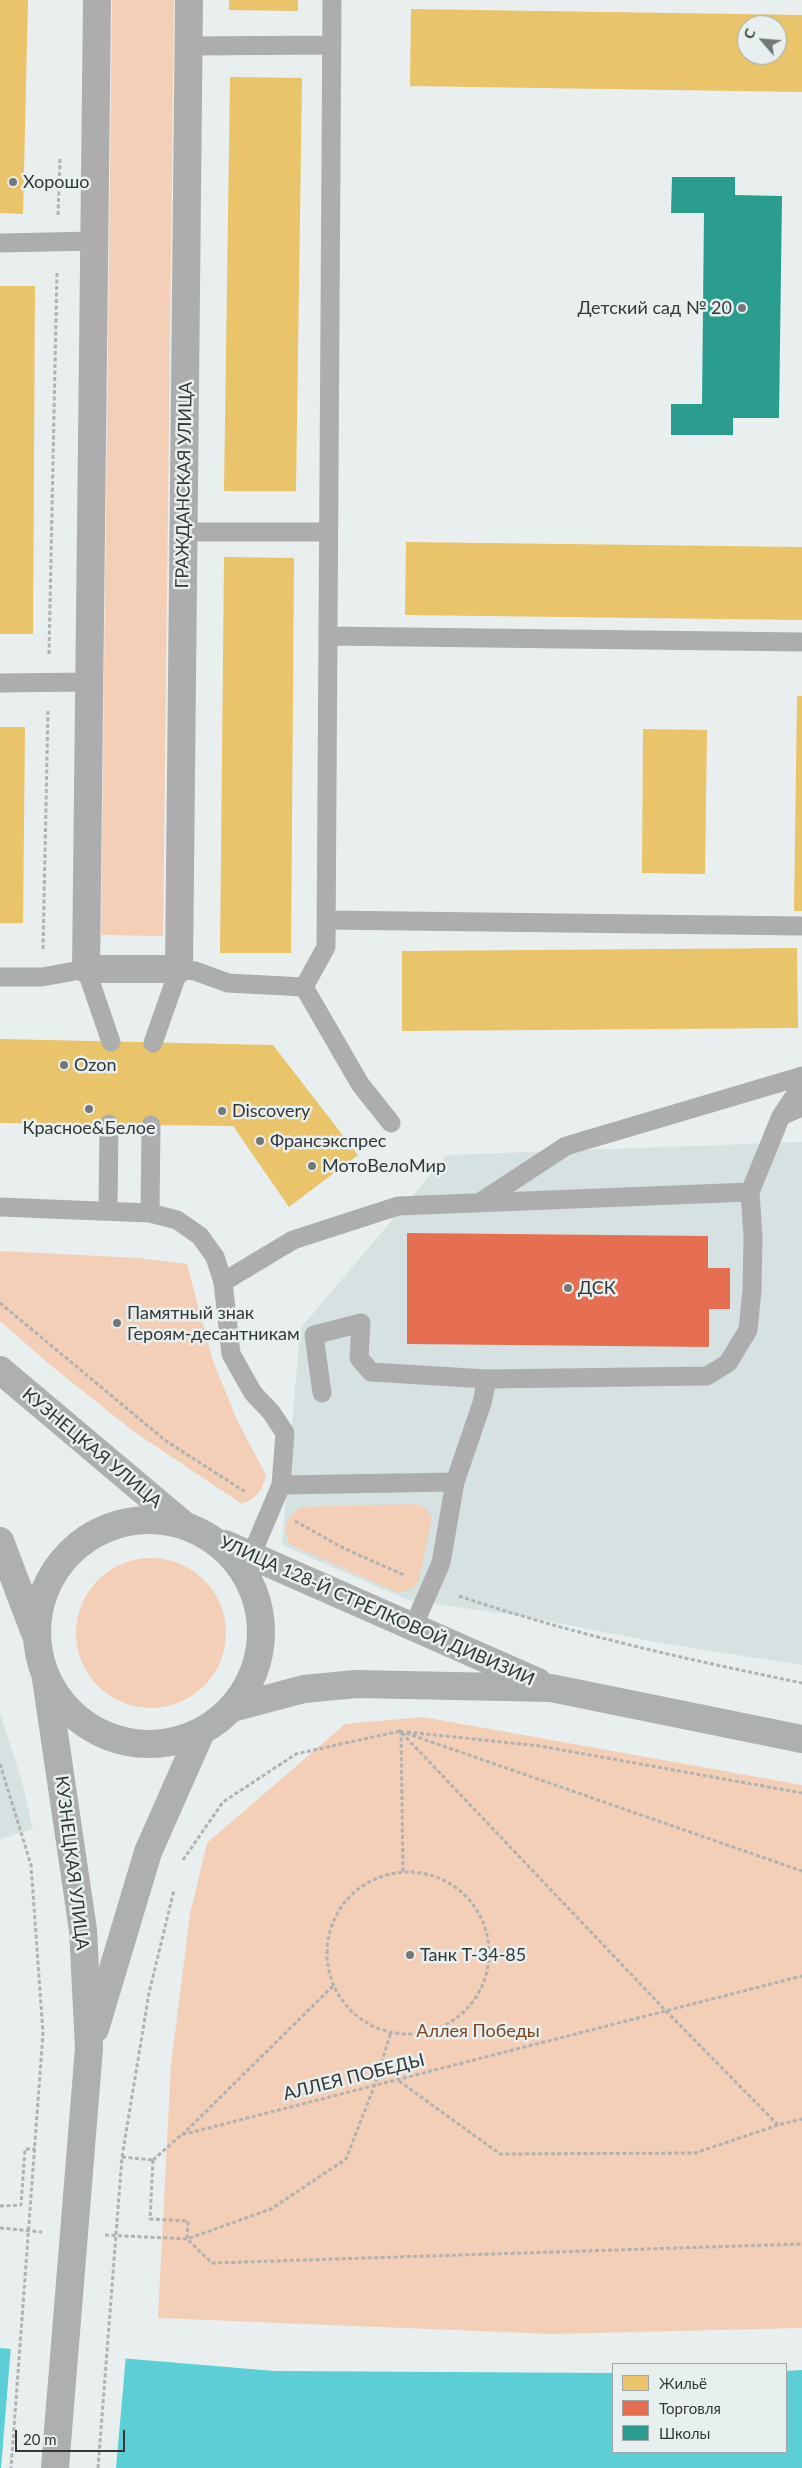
<!DOCTYPE html>
<meta charset="utf-8">
<style>
body{margin:0}
#map{position:relative;width:802px;height:2468px;overflow:hidden;background:#e9eeee;font-family:Lato,sans-serif}
canvas{display:block}
.legend{position:absolute;left:612px;top:2363px;width:175px;height:90px;box-sizing:border-box;background:#e8efef;border:1px solid #a0a5a5;margin:0;padding:6px 9px;list-style:none;font-size:15px;color:#343737}
.legend li{display:flex;align-items:center;gap:10px;height:25px}
.legend b{width:25px;border:1px solid #a0a5a5}
.north{position:absolute;left:737px;top:15px;width:50px;height:50px;box-sizing:border-box;background:#e8efef;border:1px solid #a0a5a5;border-radius:50%;rotate:297deg;font-size:14px;font-weight:700;line-height:20px;text-align:center;color:#343737}
.north::after{content:'';display:block;margin:auto;width:18px;height:22px;background:#737777;clip-path:polygon(50% 0,100% 100%,50% 72%,0 100%)}
.scale{position:absolute;left:15px;top:2430px;width:110px;height:22px;box-sizing:border-box;border:2px solid #343737;border-top:0;padding-left:6px;font-size:15px;line-height:18px;white-space:nowrap;color:#343737;-webkit-text-stroke:4px #e8efef;paint-order:stroke}
</style>
<div id="map">
<canvas width="802" height="2468"></canvas>
<ul class="legend">
<li><b style="height:14px;background:#e9c46a"></b>Жильё</li>
<li><b style="height:14px;background:#e76f51"></b>Торговля</li>
<li><b style="height:14px;background:#2a9d8f"></b>Школы</li>
</ul>
<div class="north">С</div>
<div class="scale">20 m</div>
</div>
<script>
const c = document.querySelector('canvas').getContext('2d');
c.lineJoin = 'round';
function fillPath(path, color) {
  c.fillStyle = color;
  c.fill(path, 'evenodd');
}
function stroke(path, color, width, dash) {
  c.strokeStyle = color;
  c.lineWidth = width;
  c.lineCap = dash ? 'butt' : 'round';
  c.setLineDash(dash || []);
  c.stroke(path);
}
function drawText(font, color, halo, rows, align = 'center') {
  c.font = font + ' Lato,sans-serif';
  c.lineWidth = 5;
  c.setLineDash([]);
  c.textBaseline = 'middle';
  c.strokeStyle = halo;
  c.fillStyle = color;
  for (const [text, x, y, turn = 0] of rows) {
    c.save();
    c.translate(x, y);
    c.rotate((+turn || 0) * Math.PI / 180);
    c.textAlign = isNaN(turn) ? turn : align;
    if (halo) c.strokeText(text, 0, 0);
    c.fillText(text, 0, 0);
    c.restore();
  }
}
const built = new Path2D(`
 M802,1142V1665L666,1644L527,1617L408,1600L282,1545L300,1329L447,1155Z
 M0,1713L22,1782L33,1829L0,1839Z`);
const green = new Path2D(`
 M112,0H174L163,936L101,935Z
 M0,1251L138,1258L187,1264L213,1361L237,1420L266,1475C262,1491 257,1498 242,1504L133,1431L49,1364L0,1321Z
 M415,1504L425,1508L432,1517L419,1580L412,1588L399,1593L289,1544C283,1525 285,1519 301,1507Z
 M76 1633a75 75 0 1 1 150 0a75 75 0 1 1-150 0Z
 M423,1717L802,1785V2328L551,2334L158,2318L171,2064L190,1914L207,1843L345,1724Z`);
const water = new Path2D(`
 M0,2348L274,2371L613,2373V2452H786V2371L802,2370V2468H0Z`);
const pier = new Path2D(`
 M11,2346L126,2355L116,2468H1Z`);
const homes = new Path2D(`
 M0,0H28L23,214L0,213Z
 M229,0H298V11L229,10Z
 M411,9L802,15V92L410,86ZM747,25H777V55H747Z
 M230,77L302,78L296,491H224Z
 M0,286H35L33,634H0Z
 M406,542L802,547V620L405,615Z
 M224,557L294,558L291,953H220Z
 M797,696H802V911H794Z
 M0,727H25L23,923H0Z
 M643,729L707,730L705,874L642,873Z
 M797,948L798,1028L402,1031V951Z
 M0,1039L273,1045L358,1155L289,1207L233,1126L0,1123Z`);
const shops = new Path2D(`
 M407,1233L708,1236V1268H730V1309H709V1347L407,1344Z`);
const schools = new Path2D(`
 M672,177H735V195L782,196L779,418H733V435H671V404H702L704,213H671Z`);
const path = new Path2D(`
 M58,215L60,158
 M49,654L57,271
 M43,949L48,711
 M0,1303L166,1441L247,1493
 M295,1521L345,1549L404,1575
 M459,1596C571,1634 686,1659 802,1683
 M401,1731L403,1872
 M407,1732L540,1746L802,1793
 M0,1764L31,1865L43,2033L11,2468
 M183,1860L223,1802L296,1754L400,1731
 M327 1953a81 81 0 1 1 162 0a81 81 0 1 1-162 0Z
 M399,2081L500,2154L695,2153L778,2125L802,2119
 M778,2125L666,2011L400,1731L802,1871
 M182,2135L334,1985
 M122,2157L153,2160
 M153,2160L150,2219L188,2221L187,2239L212,2263L802,2244
 M153,2160L181,2135L802,1976
 M0,2206L21,2205L25,2149H35
 M0,2228L42,2232
 M105,2235L187,2239L271,2209L346,2159L374,2087L391,2032
 M98,2468L122,2157L149,1993L174,1890`);
const service = new Path2D(`
 M189,46L332,45
 M0,243L94,241
 M184,532H328
 M328,636L802,642
 M0,683L88,682
 M326,920L802,926
 M0,977H42L86,969L111,1042
 M304,987L360,1084L391,1123
 M153,1043L179,969L195,971L228,983L304,987L326,947L332,0
 M781,1116L802,1085
 M482,1201L566,1146L802,1076
 M0,1207L150,1213L177,1220L200,1236L215,1257L223,1282L231,1354L253,1393L271,1412L285,1433L281,1485L251,1556
 M108,1210L109,1124
 M150,1213L151,1125
 M223,1282L293,1240L398,1206L750,1192L781,1116L802,1107
 M322,1393L314,1335L361,1323L359,1358L371,1372L487,1379
 M281,1485L455,1482
 M413,1627L441,1563L455,1482L482,1403L487,1379L707,1376L728,1363L748,1330L752,1290L753,1237L750,1192`);
const minor = new Path2D(`
 M97,0L86,969H179L189,0`);
const primary = new Path2D(`
 M0,1370L184,1525
 M37 1632a112 112 0 1 1 224 0a112 112 0 1 1-224 0Z
 M0,1541L35,1633
 M225,1544L538,1682
 M46,1679L83,1930L89,2048L55,2468
 M232,1708L304,1689L356,1684L551,1688L802,1739
 M95,2029L148,1852L201,1732`);
const markers = [
 [13,182,5,"#737777"],
 [742,308,5,"#737777"],
 [64,1065,5,"#737777"],
 [89,1109,5,"#737777"],
 [222,1111,5,"#737777"],
 [260,1141,5,"#737777"],
 [312,1166,5,"#737777"],
 [568,1288,5,"#737777"],
 [117,1323,5,"#737777"],
 [410,1955,5,"#737777"]
];
const poiNames = [
 ["Хорошо",23,182],
 ["Детский сад № 20",732,308,"right"],
 ["Ozon",74,1065],
 ["Discovery",232,1111],
 ["Красное&Белое",89,1128,"center"],
 ["Франсэкспрес",270,1141],
 ["МотоВелоМир",322,1166],
 ["ДСК",578,1288],
 ["Памятный знак",127,1313],
 ["Героям-десантникам",127,1334],
 ["Танк Т-34-85",420,1955]
];
const streetNames = [
 ["ГРАЖДАНСКАЯ УЛИЦА",184,485,-89],
 ["КУЗНЕЦКАЯ УЛИЦА",92,1448,40],
 ["УЛИЦА 128-Й СТРЕЛКОВОЙ ДИВИЗИИ",377,1611,24],
 ["КУЗНЕЦКАЯ УЛИЦА",72,1863,83],
 ["АЛЛЕЯ ПОБЕДЫ",354,2077,-14]
];
const parkNames = [
 ["Аллея Победы",478,2031]
];
fillPath(built, '#d6e1e1');
fillPath(green, '#f4cfb8');
fillPath(water, '#5cced6');
fillPath(pier, '#e9eeee');
fillPath(homes, '#e9c46a');
fillPath(shops, '#e76f51');
fillPath(schools, '#2a9d8f');
stroke(path, '#b1b2b2', 3, [4, 2.5]);
stroke(service, '#aeadad', 19);
stroke(minor, '#aeadad', 28);
stroke(primary, '#aeb0b0', 28);
for (const [x, y, r, color] of markers) {
  const dot = new Path2D();
  dot.arc(x, y, r, 0, 2 * Math.PI);
  c.fillStyle = color;
  c.fill(dot);
  stroke(dot, '#e8efef', 2);
}
drawText('18px', '#343737', '#e8efef', poiNames, 'left');
drawText('18px', '#343737', '#e8efef', streetNames);
drawText('18px', '#7d4620', '#e8efef', parkNames);
</script>
